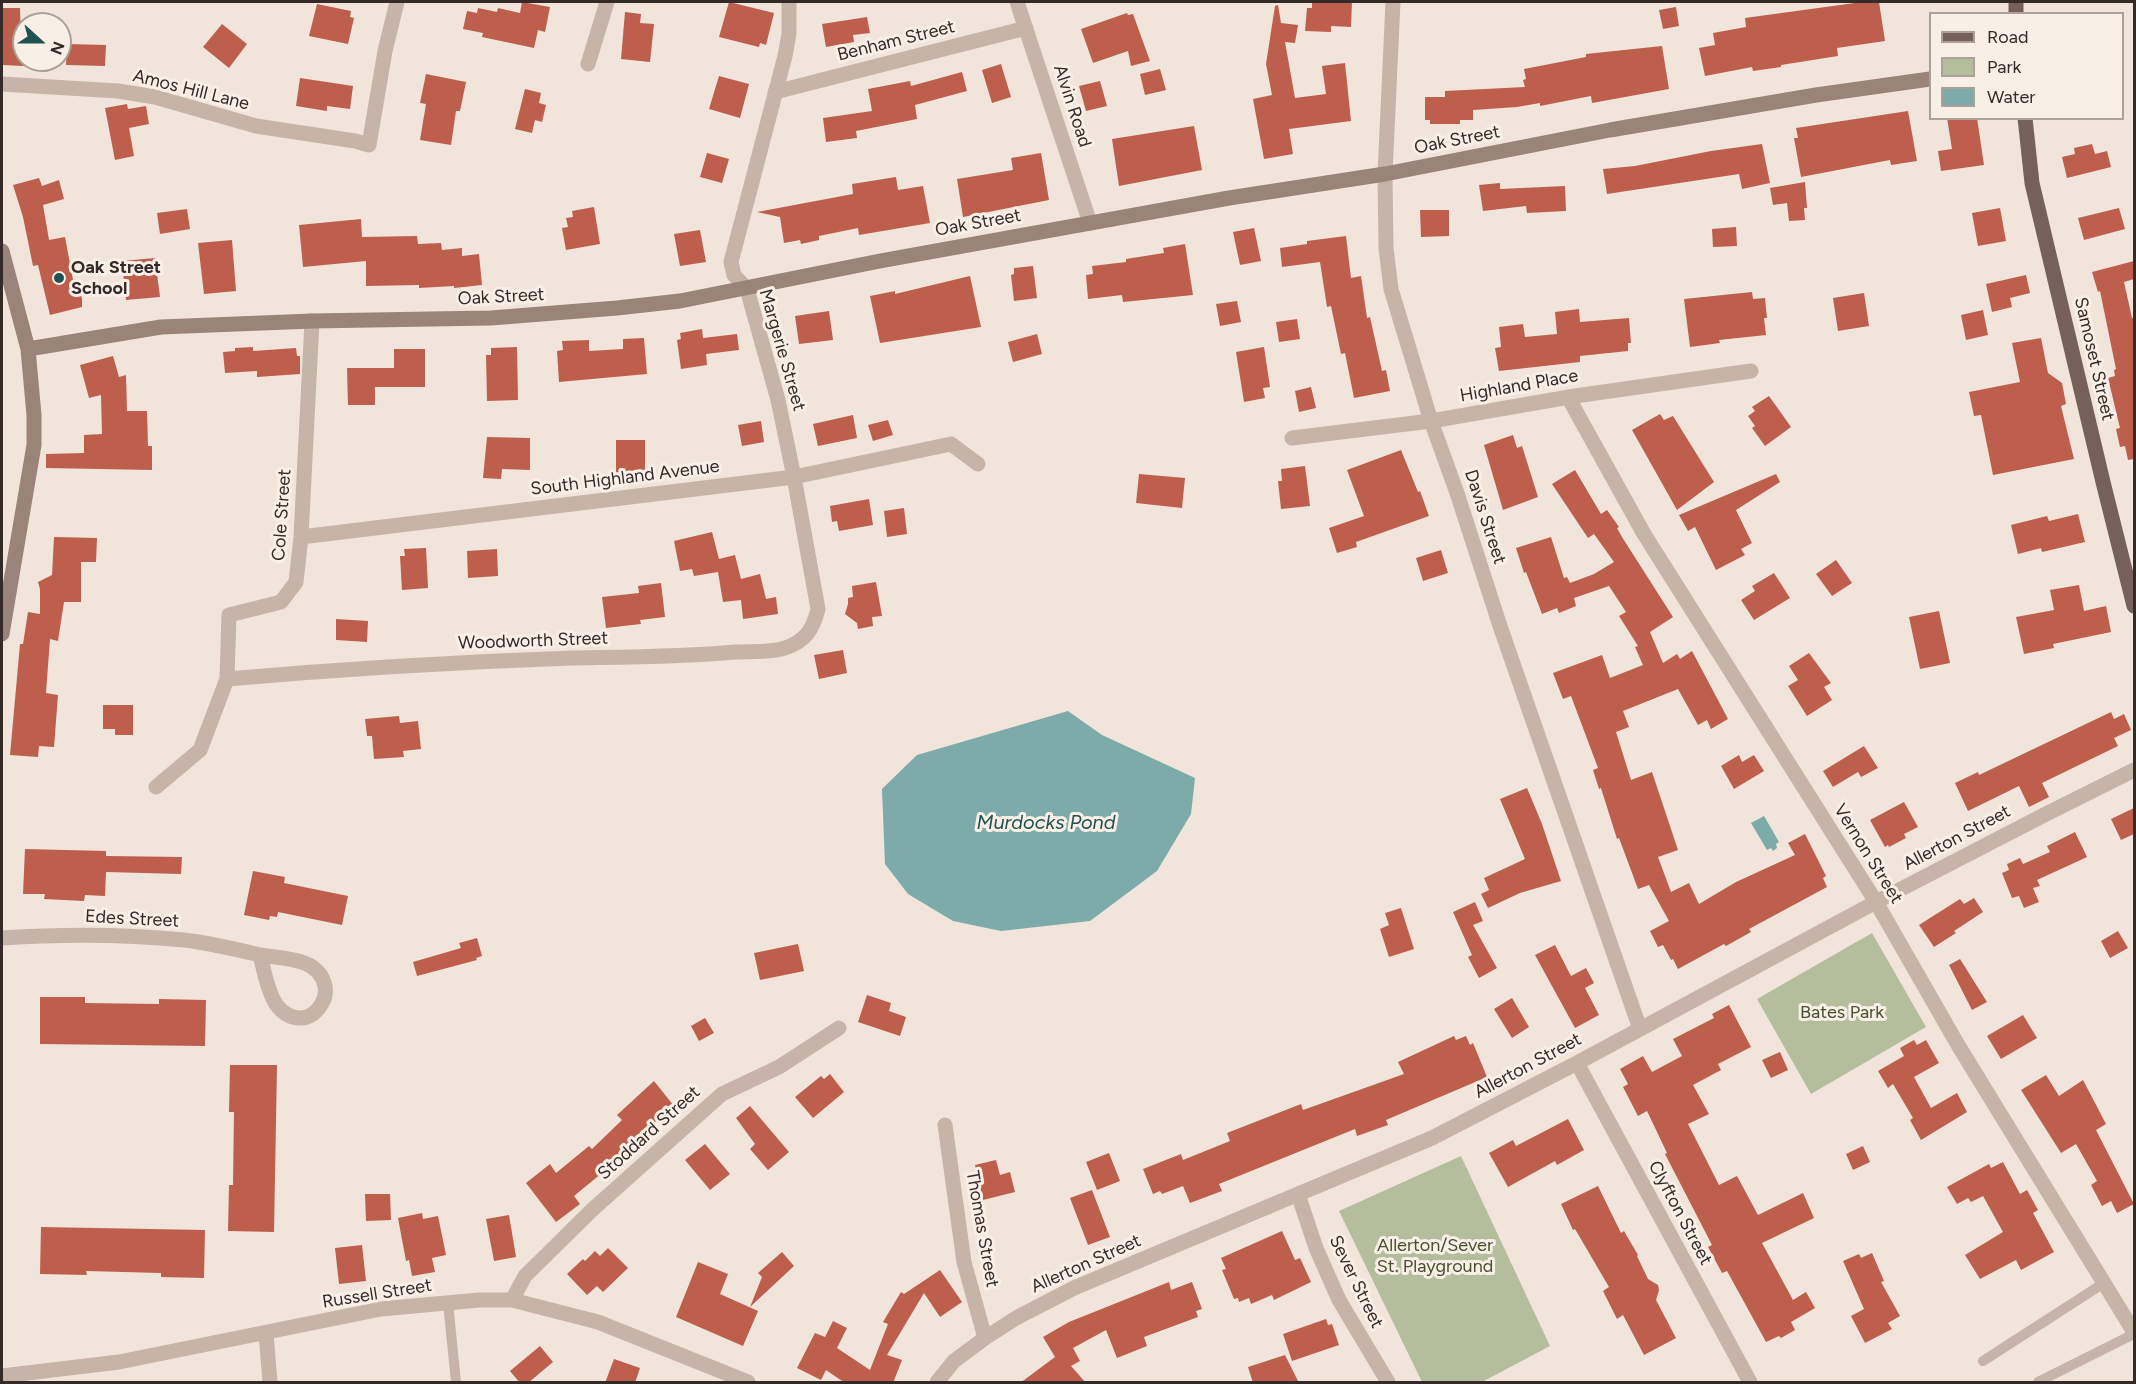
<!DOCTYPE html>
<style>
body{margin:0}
#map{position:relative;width:2136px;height:1384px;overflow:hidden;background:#f0e4db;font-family:Figtree,sans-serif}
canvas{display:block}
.frame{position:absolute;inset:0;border:3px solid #342b28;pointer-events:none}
.legend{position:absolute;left:1929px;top:12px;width:195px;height:108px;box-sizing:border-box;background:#f8efe7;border:2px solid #aaa19b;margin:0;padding:8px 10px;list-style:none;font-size:18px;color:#342b28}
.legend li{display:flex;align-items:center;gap:12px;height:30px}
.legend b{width:30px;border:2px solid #aaa19b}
.north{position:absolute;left:12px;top:12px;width:60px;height:60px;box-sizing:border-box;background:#f8efe7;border:2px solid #aaa19b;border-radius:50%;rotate:111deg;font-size:16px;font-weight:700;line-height:24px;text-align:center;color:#342b28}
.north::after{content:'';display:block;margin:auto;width:21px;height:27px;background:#205252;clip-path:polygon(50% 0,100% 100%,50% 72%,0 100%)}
</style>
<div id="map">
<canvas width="2136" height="1384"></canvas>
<div class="frame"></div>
<ul class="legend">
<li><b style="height:8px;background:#75615a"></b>Road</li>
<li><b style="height:16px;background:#b5be9c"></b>Park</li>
<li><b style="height:16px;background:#7caba9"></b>Water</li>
</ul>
<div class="north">N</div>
</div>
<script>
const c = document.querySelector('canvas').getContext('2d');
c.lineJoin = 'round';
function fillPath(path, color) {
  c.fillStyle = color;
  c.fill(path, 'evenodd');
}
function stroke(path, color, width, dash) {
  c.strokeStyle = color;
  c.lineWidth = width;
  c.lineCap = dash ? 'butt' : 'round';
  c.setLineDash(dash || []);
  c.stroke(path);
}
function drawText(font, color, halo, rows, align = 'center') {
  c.font = font + ' Figtree,sans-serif';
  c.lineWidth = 6;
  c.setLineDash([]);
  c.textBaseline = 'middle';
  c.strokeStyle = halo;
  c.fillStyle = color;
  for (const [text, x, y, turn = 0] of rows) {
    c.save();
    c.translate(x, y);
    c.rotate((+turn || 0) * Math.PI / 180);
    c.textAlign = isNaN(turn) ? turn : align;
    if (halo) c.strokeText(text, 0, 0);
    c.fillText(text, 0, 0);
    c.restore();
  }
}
const green = new Path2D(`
 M1872,933L1926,1027L1811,1094L1757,999Z
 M1461,1156L1550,1346L1482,1382H1422L1339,1211Z`);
const water = new Path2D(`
 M1068,711L1102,735L1195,778L1191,814L1157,871L1090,921L1001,931L953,921L908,894L885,864L882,789L917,755Z
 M1764,816L1779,842L1776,844L1777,848L1773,851L1771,848L1767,850L1751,823Z`);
const building = new Path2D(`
 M522,2L550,7L545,32L538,30L534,48L482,37L483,33L463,29L467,11L477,13L478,8L497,12L498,8L520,13Z
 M729,2L774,13L766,45L760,43L759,47L719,37Z
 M1312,2H1352L1351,27L1331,26V32L1305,31L1307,8H1312Z
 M1862,2H1879L1885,41L1837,48L1838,56L1781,65V67L1753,71L1752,67L1705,76L1699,48L1715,45L1713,33L1746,27L1745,18Z
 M317,4L351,11L350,17L354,18L348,44L309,36Z
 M1278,5L1281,23L1298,25L1295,43L1285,42L1295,98L1326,94L1322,66L1345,63L1351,121L1289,129L1293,154L1264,159L1253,99L1272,95L1266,64L1275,6Z
 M1676,7L1679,26L1663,29L1659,10Z
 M2,8H20L21,40H24V66L2,65Z
 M625,12L641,14L640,23L654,24L650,62L621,59Z
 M1127,13L1128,15L1133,14L1150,61L1131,66L1128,51L1093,63L1081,29Z
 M867,17L870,33L853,35L854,42L826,47L822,24Z
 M222,24L247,44L229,68L203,47Z
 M67,44L106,45L105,66L66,65Z
 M1662,46L1669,89L1592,103L1591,96L1540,106V103L1517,107L1473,110V120H1460V124H1430V120H1425V97H1445V91L1525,87L1523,80L1526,79L1524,69L1586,57V54Z
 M1001,64L1011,97L992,103L982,70Z
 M1160,69L1166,90L1145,95L1140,74Z
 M962,72L967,91L915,105L917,119L856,131L857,138L826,142L823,118L872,111L868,89L910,81L911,86Z
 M426,74L466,82L460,111H456L451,145L420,140L426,104L420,103Z
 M719,76L749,84L740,118L709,109Z
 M300,78L353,86L350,109L327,106V111L296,106Z
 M1100,81L1107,106L1086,111L1079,86Z
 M525,89L541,93L539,103L546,105L542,122L535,120L532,133L515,129Z
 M127,104L128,109L146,106L149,124L129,128L134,156L115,160L105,108Z
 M1908,111L1917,161L1891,165L1890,160L1801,177L1794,138H1798L1796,128Z
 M1947,118H1977L1984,165L1941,171L1938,151L1952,149Z
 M1194,126L1202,170L1119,186L1112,139Z
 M1762,144L1770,183L1742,189L1739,174L1607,194L1603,169L1635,166L1711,151Z
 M2092,144L2095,154L2107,151L2111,167L2067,178L2062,157L2075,154L2074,148Z
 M707,153L729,159L722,183L700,177Z
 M1041,153L1049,200L963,217L957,179L1013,170L1011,158Z
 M896,177L898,190L923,186L930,223L859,235L858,228L819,236V240L801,244L800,240L784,243L780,217L757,212L853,194L852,184Z
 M39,178L42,186L59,180L64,199L43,205L49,240L65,237L73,280L77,279L82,299V307L50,315L38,265L33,266L23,217L13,185Z
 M1805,182L1807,208H1804L1805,220L1789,221L1787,203L1773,205L1770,188Z
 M1500,183V189L1565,186L1566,211L1527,213L1526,206L1483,211L1479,185Z
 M594,207L600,244L566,250L562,228L568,227L566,218L573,217L572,211Z
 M2000,208L2006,241L1978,246L1972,213Z
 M2119,208L2125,229L2084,240L2078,218Z
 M187,209L190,229L160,234L157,213Z
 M1420,210H1449V236L1421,237Z
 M361,219L362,237L417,236L418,244L441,243L442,250L462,248V256L479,254L482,285L454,288V286L419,288V285L366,286V261L303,267L299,225Z
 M1736,227L1737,246L1713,247L1712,229Z
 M1254,228L1261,261L1240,265L1233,232Z
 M700,230L706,262L680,266L674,234Z
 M1346,236L1351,278L1361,276L1367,318L1370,317L1382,371L1386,370L1390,391L1354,398L1345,353L1341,354L1331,306L1327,307L1320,262L1282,267L1280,248L1307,244V241Z
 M232,240L236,291L204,294L198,243Z
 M1185,244L1193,295L1123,302L1122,295L1088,299L1086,275L1093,274L1092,266L1126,262V259L1164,253L1163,248Z
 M155,258L160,297L126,300L122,261Z
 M2134,261V279L2124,282L2132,318H2134V459L2128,460L2125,446L2120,447L2116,429L2120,428L2108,378L2115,376L2114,370L2116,369L2100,291L2098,292L2092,272Z
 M1033,266L1037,298L1014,301L1011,275L1014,274V268Z
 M2026,275L2030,293L2010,298L2012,307L1992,312L1986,284Z
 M970,276L981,327L880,343L870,296L895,291V294Z
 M1752,292L1753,299L1765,298L1767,318H1764L1766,335L1719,340L1720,343L1690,347L1684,299Z
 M1864,293L1869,326L1838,331L1833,298Z
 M1237,301L1241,322L1220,326L1216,304Z
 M1579,309L1580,322L1629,318L1631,343H1628V351L1580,356V362L1499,371L1495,348L1501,347L1499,327L1523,324L1525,337L1557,334L1555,312Z
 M1983,310L1988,335L1966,340L1961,315Z
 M829,311L833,340L799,344L795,316Z
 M1297,319L1300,339L1279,342L1276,322Z
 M702,329L703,338L737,334L739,350L706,354L707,365L681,369L677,340L681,339L680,333Z
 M1037,334L1042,354L1013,362L1008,342Z
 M644,338L647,374L559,382L557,351L563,350L562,341L589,340V351L623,349V339Z
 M2041,338L2048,373L2062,383L2066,404L2061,406L2074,459L1993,475L1981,415L1974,416L1969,392L2020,382L2012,343Z
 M253,347V351L296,348L297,356H300V374L257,377V371L225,373L223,352L235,351V348Z
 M517,347L518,400L487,401L486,355H491V348Z
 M1264,347L1270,387L1263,388L1265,398L1244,402L1236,352Z
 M394,349H425V387H375V405H348L347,368H394Z
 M113,356L119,377L126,375L127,411H147L148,446H152V470L46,468V454L84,453V435L102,434L101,395L89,398L80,365Z
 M1311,387L1316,408L1299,412L1295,391Z
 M1769,396L1791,427L1765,446L1752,428L1755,426L1748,416L1755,411L1752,407Z
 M1660,414L1664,420L1673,416L1714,482L1677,510L1632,430Z
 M853,415L857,438L818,446L813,424Z
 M888,420L893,435L873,441L868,425Z
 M761,421L764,442L742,446L738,425Z
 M1513,435L1517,448L1522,446L1538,497L1503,510L1484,445Z
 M487,437L530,438V470L502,469L501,479L483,478Z
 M616,440H645V479H616Z
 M1401,450L1418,492L1420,491L1429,516L1356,542L1357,547L1337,553L1329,528L1364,516L1347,470Z
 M1305,466L1310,506L1281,509L1278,481H1282L1281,469Z
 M1575,470L1601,514L1607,510L1619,527L1617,528L1622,537L1673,617L1650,632L1663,663L1677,654L1680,659L1692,651L1728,719L1711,729L1707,720L1698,725L1678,689L1623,711L1629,727L1616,732L1631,780L1652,772L1678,850L1658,857L1671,892L1689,883L1699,904L1736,882L1795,855L1788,843L1805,834L1826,876L1823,878L1827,887L1749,929L1751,932L1726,946L1724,944L1678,969L1673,959L1671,960L1663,945L1658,947L1650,931L1669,921L1649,885L1638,889L1619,838L1617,839L1601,788L1599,789L1593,770L1598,768L1571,696L1563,699L1553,673L1602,655L1610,678L1643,665L1635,647L1638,646L1619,616L1626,612L1609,586L1574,598L1576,606L1559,613L1557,608L1542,614L1526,572L1524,573L1516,548L1551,537L1564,578L1567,577L1570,583L1594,574L1614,562L1594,534L1588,538L1552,484Z
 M1139,474L1185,478L1182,508L1136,503Z
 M1776,474L1780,482L1736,510L1752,543L1741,549L1745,555L1716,570L1695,527L1688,531L1679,515Z
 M869,499L873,525L839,531L837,521L832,522L830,506Z
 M904,508L907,534L887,537L884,511Z
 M2078,514L2085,542L2042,552L2041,548L2018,554L2011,525L2047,516L2049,521Z
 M712,532L719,559L735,555L741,579L760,574L766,599L776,597L778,614L743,619L741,600L723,602L718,572L694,576L692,569L680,571L674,541Z
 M54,537L97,538L96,562H81V602H64L58,641L50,639L46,693L58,695L54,747L39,746L38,757L10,755L20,644H23L28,612L40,614V589L38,582L52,575Z
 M426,548L428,588L402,590L400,556H405L404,549Z
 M497,549L498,576L468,578L467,551Z
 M1441,550L1448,573L1423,581L1416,558Z
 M1836,560L1852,583L1832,596L1816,574Z
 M1774,573L1790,598L1754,620L1741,600L1755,591L1752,586Z
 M876,582L882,616L872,617L873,626L858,629L857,623L845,614L848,604V598L853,597L852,586Z
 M661,583L665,617L640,620L641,624L606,628L602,597L639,593L638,586Z
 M2079,585L2084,611L2106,606L2111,632L2053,644L2054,648L2024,654L2016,617L2054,610L2050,590Z
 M1939,611L1950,663L1920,669L1909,617Z
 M336,619L368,621L367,642L336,640Z
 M843,650L847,673L819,679L814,655Z
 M1809,653L1831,683L1824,687L1832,700L1807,716L1788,686L1798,680L1789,666Z
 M103,705H133V735H115V729H103Z
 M2111,712L2114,719L2124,714L2131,730L2114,738L2118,746L2042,783L2049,797L2029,807L2019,786L1968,811L1955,783L1978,772L1979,775Z
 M399,716L400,723L418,721L421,749L403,751L404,757L374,759L372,736H367L365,719Z
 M1864,746L1878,768L1861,777L1858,772L1833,787L1823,771Z
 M1739,755L1742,762L1754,755L1764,771L1734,789L1721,766Z
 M1527,788L1542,824L1561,881L1520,893L1488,908L1481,894L1489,890L1484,878L1525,859L1500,799Z
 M1904,802L1918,827L1904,834L1906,838L1889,847L1888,845L1885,847L1870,820Z
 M2134,808V834L2121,840L2111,819Z
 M2075,832L2087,857L2037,880L2040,886L2033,888L2039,902L2024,908L2019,896L2012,898L2002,873L2009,870L2007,864L2020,858L2023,864L2050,852L2047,846Z
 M25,849L106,851V856L182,857L181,874L106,872L105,896L85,895L84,901L44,899L45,894H23Z
 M253,871L285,877L284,883L348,896L342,925L278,912L277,917L270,916L269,920L244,915Z
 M1974,898L1983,912L1954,931L1956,933L1934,947L1919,925L1960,899L1964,904Z
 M1475,902L1483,921L1473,925L1497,968L1479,978L1468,957L1472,955L1453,912Z
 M1401,908L1414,949L1389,957L1380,929L1389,925L1385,913Z
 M2118,931L2128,948L2110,958L2101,941Z
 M477,938L482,956L476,958L477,960L417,976L413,962L461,948L459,943Z
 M798,944L804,971L760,980L754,953Z
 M1555,945L1571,976L1586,968L1594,983L1585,988L1599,1015L1575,1028L1535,955Z
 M1960,959L1987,1002L1972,1010L1949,965Z
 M867,995L891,1003L889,1011L906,1017L900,1036L858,1022Z
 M40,997H85V1003L159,1004V999L206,1000L205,1046L40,1044Z
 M1512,998L1529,1027L1512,1038L1494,1009Z
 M1729,1005L1751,1047L1718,1064L1721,1070L1693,1085L1709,1114L1688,1124L1719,1185L1737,1176L1758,1215L1803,1193L1814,1218L1762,1243L1793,1300L1806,1292L1815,1308L1791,1322L1795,1330L1781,1338L1779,1336L1766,1342L1727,1271L1722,1273L1708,1247L1712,1245L1665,1154L1667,1153L1647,1111L1638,1116L1623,1087L1628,1084L1620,1069L1643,1056L1652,1072L1682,1056L1673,1039L1714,1018L1712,1014Z
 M2023,1015L2037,1038L2001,1059L1987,1036Z
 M705,1018L714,1033L699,1041L691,1026Z
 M1454,1036L1456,1040L1466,1036L1470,1045L1473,1043L1487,1077L1386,1120L1388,1125L1357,1136L1355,1129L1219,1184L1222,1191L1190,1203L1183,1186L1162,1194L1160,1191L1153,1194L1143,1169L1181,1154L1183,1160L1230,1141L1227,1133L1301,1104L1303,1110L1404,1074L1398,1062Z
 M1914,1040L1917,1045L1926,1040L1939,1063L1914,1077L1931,1108L1957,1093L1967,1112L1921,1140L1910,1120L1913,1118L1893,1084L1888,1088L1878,1071L1904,1056L1900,1048Z
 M1780,1052L1788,1070L1771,1078L1762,1060Z
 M230,1065H277L274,1232L228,1231L229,1185H233L234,1112H229Z
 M830,1074L844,1092L813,1118L795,1097L821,1076L824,1079Z
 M2046,1075L2059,1096L2083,1080L2106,1124L2096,1130L2134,1204L2117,1213L2111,1201L2102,1206L2091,1185L2097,1181L2076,1144L2061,1153L2021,1090Z
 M654,1081L674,1106L648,1128L650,1130L608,1168L574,1196L580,1204L556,1222L526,1183L550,1164L556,1173L589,1146L592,1149L622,1120L617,1115Z
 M750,1106L789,1152L768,1170L750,1149L755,1144L736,1118Z
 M1568,1119L1584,1150L1557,1165L1555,1161L1508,1187L1489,1153L1513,1140L1516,1146Z
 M705,1144L730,1174L710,1190L685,1160Z
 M1863,1146L1870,1162L1853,1170L1846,1154Z
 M1109,1153L1120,1181L1097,1190L1086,1162Z
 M996,1160L1000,1175L1010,1172L1015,1192L983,1200L975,1165Z
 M2003,1162L2020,1194L2027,1190L2038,1210L2033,1213L2054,1252L2021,1270L2016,1260L1980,1279L1965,1255L2003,1232L1983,1196L1971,1202L1968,1198L1957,1204L1947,1187L1989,1164L1991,1168Z
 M1598,1186L1621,1233L1624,1231L1638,1255L1637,1256L1648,1279L1658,1285L1659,1290L1656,1300L1676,1338L1644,1355L1623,1315L1617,1319L1603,1291L1609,1287L1575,1229L1573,1230L1561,1204Z
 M1092,1190L1110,1237L1088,1245L1070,1198Z
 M365,1194H390L391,1220L366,1221Z
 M422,1213L423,1219L438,1216L446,1255L432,1258L435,1272L412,1276L409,1260L406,1261L398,1218Z
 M509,1215L516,1257L494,1261L486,1219Z
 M41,1227L205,1230L204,1278L161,1277V1273L86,1271L87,1275L40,1274Z
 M1282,1231L1295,1260L1300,1258L1311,1282L1274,1300L1272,1295L1251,1304L1249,1298L1239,1302L1238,1298L1234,1299L1222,1270L1226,1269L1221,1258Z
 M362,1245L366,1281L339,1284L335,1248Z
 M608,1248L628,1268L603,1292L597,1286L587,1295L567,1274L583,1259L585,1261L595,1251L600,1256Z
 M782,1252L794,1266L750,1307L762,1277L758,1273Z
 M1872,1253L1884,1281L1881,1282L1900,1316L1888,1323L1892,1329L1865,1343L1851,1316L1864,1309L1843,1261L1859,1254L1861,1258Z
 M698,1262L728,1274L720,1294L758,1311L743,1346L676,1317Z
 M940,1270L962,1302L940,1317L924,1293L887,1355L902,1360L893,1383H845L826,1370L821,1380L797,1368L815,1333L825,1337L833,1321L847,1328L837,1348L870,1370L888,1324L883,1322L901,1292L904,1294Z
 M1169,1282L1171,1290L1192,1282L1202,1309L1196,1311L1198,1317L1144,1337L1147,1346L1117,1358L1106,1330L1073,1348L1080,1361L1071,1366L1086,1383H1020L1055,1357L1043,1337L1069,1322Z
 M1326,1319L1328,1325L1332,1324L1339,1345L1292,1361L1283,1334Z
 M540,1346L553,1362L528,1383H520L510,1371Z
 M1285,1355L1299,1383H1253L1248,1367Z
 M614,1359L640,1368L635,1383H605Z`);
const service = new Path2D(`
 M448,1303L456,1382
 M1983,1361L2104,1283
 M2038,1382L2134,1334`);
const minor = new Path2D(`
 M1017,2L1090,223
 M1393,2L1385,174L1386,248L1391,289L1431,421L1457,493L1500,626L1640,1029
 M588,64L607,2
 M2,84L118,91L155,97L256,126L355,141L369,145L385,51L397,2
 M775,92L1026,28
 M1568,397L1644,534L1876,902L1958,1045L2134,1332
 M1292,438L1431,421L1575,396L1751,371
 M301,537L794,477L951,444L978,464
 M227,679C342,669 457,662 572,658C627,657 681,657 735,652C751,651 770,653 785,648C806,641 813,629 818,609L794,477L778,400L747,289L734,275L731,262L785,56L789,34V2
 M156,787L200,750L227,679L229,615L281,602L296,582L301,537L312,321
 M2,938C62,934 123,934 184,940C210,943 235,949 260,955C283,959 319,957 325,986C326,992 326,997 322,1003C318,1011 310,1018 301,1018C270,1018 266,977 260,955
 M1577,1063L1750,1382
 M945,1125L964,1262L985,1338
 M1298,1194L1316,1248L1339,1300L1388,1382
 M512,1300L525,1276L593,1209L722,1094L779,1067L839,1028
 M266,1333L270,1382
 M2,1376L119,1362L381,1309L479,1300H512L598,1322L748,1382
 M937,1382L954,1361L985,1338L1016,1318L1074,1288L1432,1138L1577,1063L1876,902L2046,814L2134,770`);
const secondary = new Path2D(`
 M2,251L28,349L34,415V445L2,634
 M28,349L161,327L312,321L491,318L617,308L680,301L880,261L1229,198L1385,174L1610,130L1816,95L1930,79`);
const primary = new Path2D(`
 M2016,2V14
 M2025,118L2032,183L2103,482L2134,606`);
const markers = [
 [59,278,6,"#205252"]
];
const streetNames = [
 ["Benham Street",896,41,-14],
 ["Amos Hill Lane",191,90,14],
 ["Alvin Road",1072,106,72],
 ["Oak Street",1457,140,-11],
 ["Oak Street",978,223,-10],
 ["Oak Street",501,297,-3],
 ["Margerie Street",782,350,74],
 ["Samoset Street",2094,359,77],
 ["Highland Place",1519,386,-10],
 ["South Highland Avenue",625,478,-7],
 ["Cole Street",282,515,-86],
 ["Davis Street",1485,517,72],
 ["Woodworth Street",533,641,-2],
 ["Allerton Street",1957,838,-28],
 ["Vernon Street",1868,854,58],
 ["Edes Street",132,919,3],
 ["Allerton Street",1528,1066,-28],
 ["Stoddard Street",649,1133,-42],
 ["Clyfton Street",1680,1213,62],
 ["Thomas Street",982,1229,80],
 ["Allerton Street",1086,1264,-24],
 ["Sever Street",1356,1282,64],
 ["Russell Street",377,1294,-9]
];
const poiNames = [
 ["Oak Street",71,268],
 ["School",71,289]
];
const parkNames = [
 ["Bates Park",1842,1013],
 ["Allerton/Sever",1435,1246],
 ["St. Playground",1435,1267]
];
const waterNames = [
 ["Murdocks Pond",1046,823]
];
fillPath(green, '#b5be9c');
fillPath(water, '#7caba9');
fillPath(building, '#bd5f4c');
stroke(service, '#c7b4a8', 10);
stroke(minor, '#c7b4a8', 15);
stroke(secondary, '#9a8379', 15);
stroke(primary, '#75615a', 15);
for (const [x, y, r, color] of markers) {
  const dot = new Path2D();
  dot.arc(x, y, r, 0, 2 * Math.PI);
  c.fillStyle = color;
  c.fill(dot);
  stroke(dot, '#f8efe7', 2);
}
drawText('18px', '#342b28', '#f8efe7', streetNames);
drawText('bold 18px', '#342b28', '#f8efe7', poiNames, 'left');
drawText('18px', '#46502d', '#f8efe7', parkNames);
drawText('italic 20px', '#205252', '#f8efe7', waterNames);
</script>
